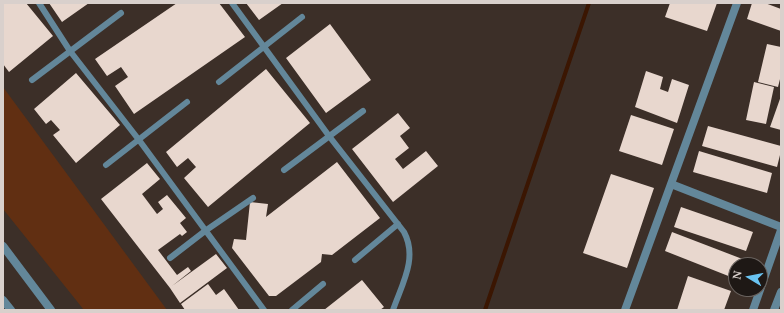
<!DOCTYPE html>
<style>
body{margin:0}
#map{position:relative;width:784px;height:313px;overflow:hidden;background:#3c2f28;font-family:"Noto Serif",serif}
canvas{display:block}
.frame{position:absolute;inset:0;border:4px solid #d9d0cc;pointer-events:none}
.north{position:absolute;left:728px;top:257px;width:40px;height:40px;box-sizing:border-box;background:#1e1815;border:1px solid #69625e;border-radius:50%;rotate:280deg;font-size:11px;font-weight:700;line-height:16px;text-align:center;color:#d9d0cc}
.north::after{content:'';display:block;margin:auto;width:14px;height:18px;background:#69c3f1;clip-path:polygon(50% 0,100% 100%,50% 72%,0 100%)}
</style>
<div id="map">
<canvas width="784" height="313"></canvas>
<div class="frame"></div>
<div class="north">N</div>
</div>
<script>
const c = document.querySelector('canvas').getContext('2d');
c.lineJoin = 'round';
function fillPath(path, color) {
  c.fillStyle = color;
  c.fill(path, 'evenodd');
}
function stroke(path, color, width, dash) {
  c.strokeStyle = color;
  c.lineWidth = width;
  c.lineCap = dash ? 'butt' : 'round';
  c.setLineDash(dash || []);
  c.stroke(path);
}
const green = new Path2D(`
 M3,87L167,310H84L3,209Z`);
const stream = new Path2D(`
 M485,310L589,3`);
const building = new Path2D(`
 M3,3H26L53,36L9,72L3,64Z
 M49,3H89L62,22Z
 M177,3H219L245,37L134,114L115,86L128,77L121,67L107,76L95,59Z
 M246,3H283L259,20Z
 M670,3H717L707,31L665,17Z
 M752,3H765L781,9V31L747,19Z
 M330,24L371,80L326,113L286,58Z
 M767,44L781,47V75L778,87L758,82Z
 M266,69L310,123L208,207L184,178L196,167L188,158L177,167L166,152Z
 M646,71L663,77L660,89L668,92L672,79L689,85L677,123L635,107Z
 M76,73L120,125L76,163L53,135L60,130L51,120L46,124L34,109Z
 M754,82L774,87L766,124L746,120Z
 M781,96V130L770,127Z
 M398,113L410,128L400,136L409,148L395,159L403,169L426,151L438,166L393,202L352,149Z
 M631,115L674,129L662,165L619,151Z
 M708,126L781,146V151L777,167L702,146Z
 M699,151L772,173L767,193L693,172Z
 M337,162L380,218L332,255L322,254L321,262L276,296H269L232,248L234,239L246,240L250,202L268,204L266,217Z
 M147,163L160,179L142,194L157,214L163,209L158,202L167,195L186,218L180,223L187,232L182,236L180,234L158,250L177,275L188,267L191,271L172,286L216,254L227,268L180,303L170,288L101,199Z
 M611,174L654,188L627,268L583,253Z
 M681,207L753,232L746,251L674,227Z
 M672,232L745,260L742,265H736V279L665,251Z
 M688,276L731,291L724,310H677Z
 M362,280L384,307L380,310H324Z
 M208,284L216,295L224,289L239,310H185L181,304Z`);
const service = new Path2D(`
 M39,3L70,51L139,140L264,310
 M232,3L329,136L404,232C418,258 402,284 393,310
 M32,80L121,13
 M219,82L302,17
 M106,165L187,102
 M284,170L363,111
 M170,258L205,231L253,198
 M355,260L398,224
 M292,310L323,284`);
const minor = new Path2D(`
 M671,184L781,227
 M625,310L737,3`);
const tertiary = new Path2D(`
 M3,246L51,310
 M3,300L11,310
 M753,310L781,230
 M774,310L781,292`);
fillPath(green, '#612f12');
stroke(stream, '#3b1602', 4);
fillPath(building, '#e8d7ce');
stroke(service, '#63879a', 6);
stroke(minor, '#63879a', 8);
stroke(tertiary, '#63879a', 8);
</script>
